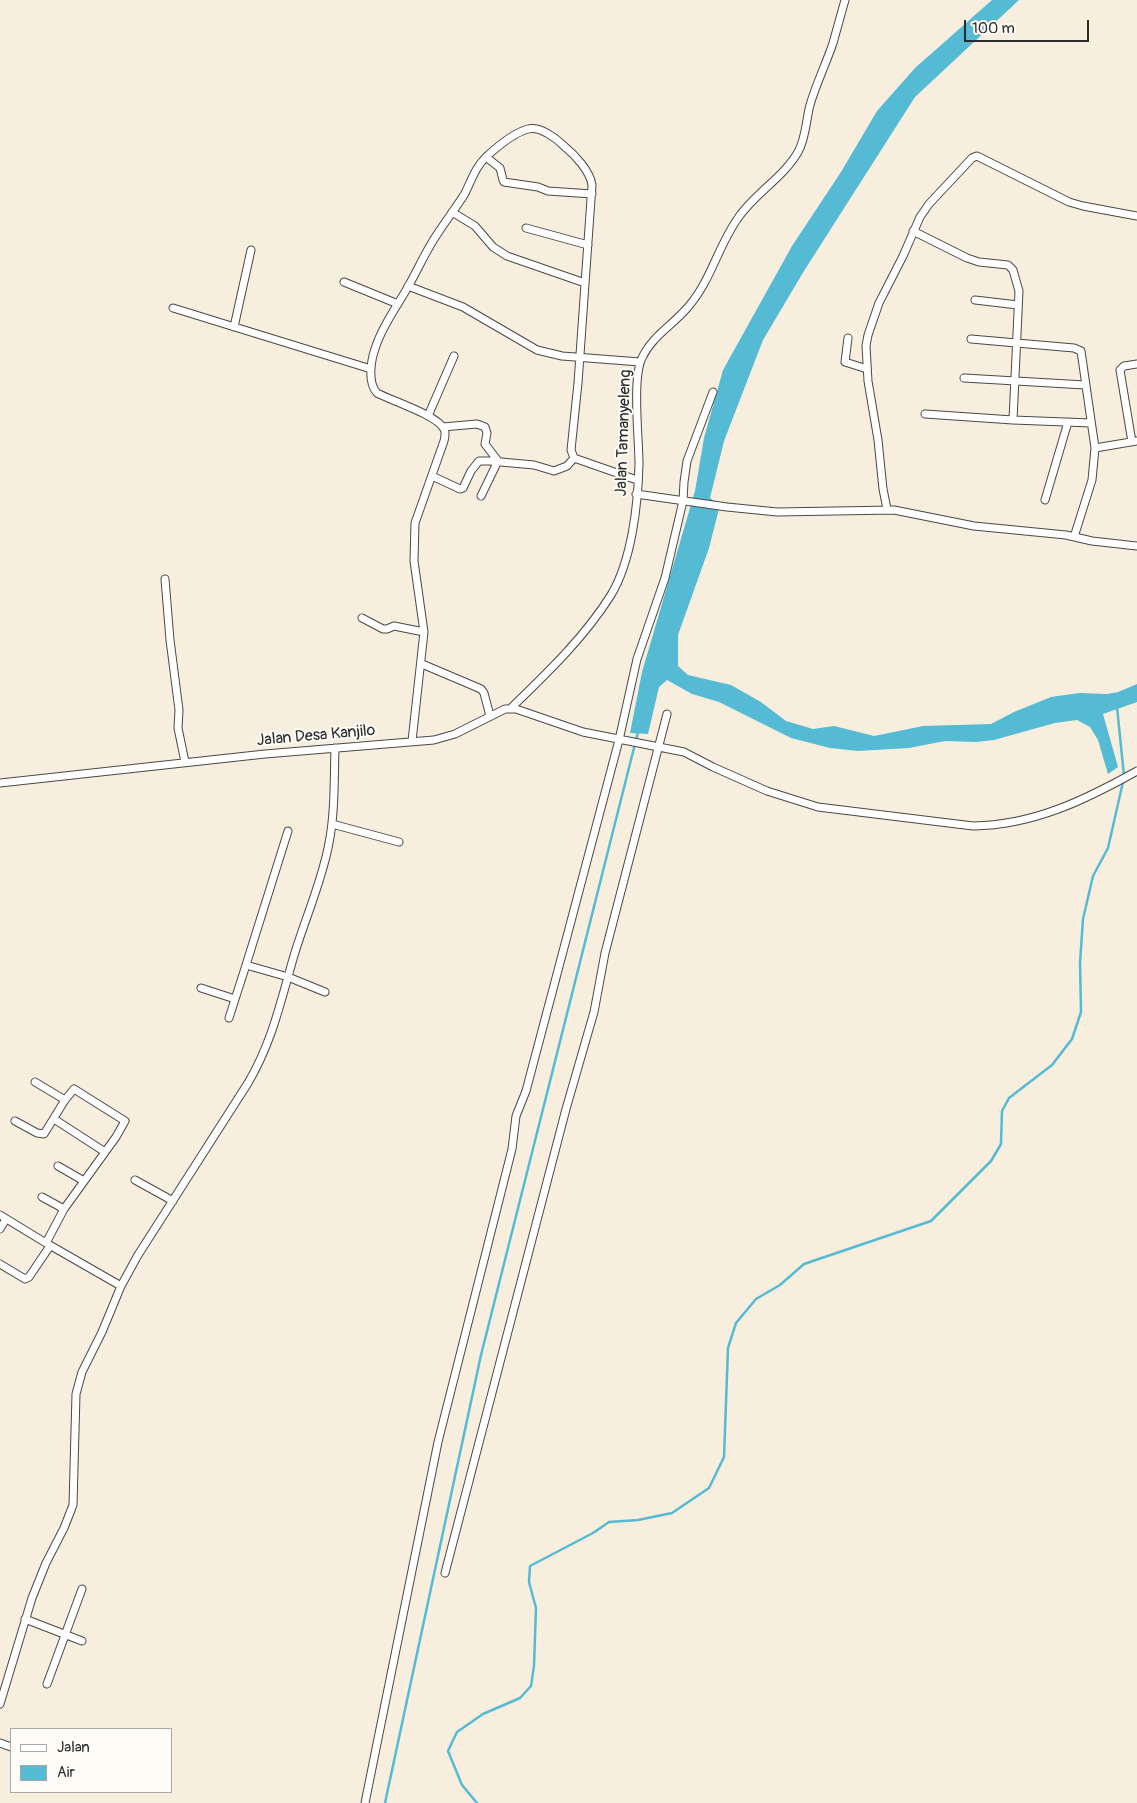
<!DOCTYPE html>
<style>
body{margin:0}
#map{position:relative;width:1137px;height:1803px;overflow:hidden;background:#f8eede;font-family:Pangolin,sans-serif}
canvas{display:block}
.legend{position:absolute;left:10px;top:1728px;width:162px;height:65px;box-sizing:border-box;background:#fdfcf7;border:1px solid #a9a8a5;margin:0;padding:6px 9px;list-style:none;font-size:15px;color:#2b2b2b}
.legend li{display:flex;align-items:center;gap:10px;height:25px}
.legend b{width:25px;border:1px solid #a9a8a5}
.scale{position:absolute;left:964px;top:20px;width:125px;height:22px;box-sizing:border-box;border:2px solid #2b2b2b;border-top:0;padding-left:6px;font-size:15px;line-height:18px;white-space:nowrap;color:#2b2b2b;-webkit-text-stroke:4px #fdfcf7;paint-order:stroke}
</style>
<div id="map">
<canvas width="1137" height="1803"></canvas>
<ul class="legend">
<li><b style="height:6px;background:#fff"></b>Jalan</li>
<li><b style="height:14px;background:#55bad4"></b>Air</li>
</ul>
<div class="scale">100 m</div>
</div>
<script>
const c = document.querySelector('canvas').getContext('2d');
c.lineJoin = 'round';
function fillPath(path, color) {
  c.fillStyle = color;
  c.fill(path, 'evenodd');
}
function stroke(path, color, width, dash) {
  c.strokeStyle = color;
  c.lineWidth = width;
  c.lineCap = dash ? 'butt' : 'round';
  c.setLineDash(dash || []);
  c.stroke(path);
}
function drawText(font, color, halo, rows, align = 'center') {
  c.font = font + ' Pangolin,sans-serif';
  c.lineWidth = 4;
  c.setLineDash([]);
  c.textBaseline = 'middle';
  c.strokeStyle = halo;
  c.fillStyle = color;
  for (const [text, x, y, turn = 0] of rows) {
    c.save();
    c.translate(x, y);
    c.rotate((+turn || 0) * Math.PI / 180);
    c.textAlign = isNaN(turn) ? turn : align;
    if (halo) c.strokeText(text, 0, 0);
    c.fillText(text, 0, 0);
    c.restore();
  }
}
const water = new Path2D(`
 M992,0H1019L915,97L804,271L763,340L724,441L710,498L720,505L709,548L678,635V666L688,675L731,685L761,702L786,721L813,729L834,726L874,736L923,726L991,724L1014,712L1051,697L1079,693L1107,694L1118,692L1137,684V702L1103,714L1118,767L1108,774L1098,740L1090,727L1077,720L1055,723L994,740L976,742L945,741L909,748L858,751L830,748L791,738L719,702L692,694L667,680L659,687L648,734L630,733L642,672L695,491L704,438L723,370L792,246L841,172L877,111L915,68Z`);
const stream = new Path2D(`
 M1117,707L1124,776
 M385,1803L481,1355L638,732
 M477,1803L462,1785L448,1751L457,1732L483,1714L520,1698L531,1686L534,1666L536,1608L529,1582L530,1566L593,1533L609,1522L638,1520L672,1513L709,1488L724,1457L728,1348L736,1323L756,1299L780,1285L804,1264L931,1221L991,1161L1001,1144L1002,1111L1009,1098L1052,1065L1072,1039L1081,1012L1080,963L1083,919L1093,876L1108,848L1123,782`);
const minor = new Path2D(`
 M486,157L500,168L503,180L504,182L538,187L548,191L592,194
 M452,212L475,226L493,247L507,256L585,283
 M526,228L588,245
 M913,231L967,258L979,262L1008,265L1013,270L1019,291L1013,420L1091,423
 M344,282L398,304
 M408,286L463,307L537,350L562,356L640,362
 M975,300L1018,305
 M173,308L371,369
 M234,327L251,250
 M848,338L845,362L867,369
 M971,339L1074,348L1081,351L1095,448L1092,480L1074,537
 M964,378L1085,385
 M925,414L1013,420
 M428,416L454,356
 M443,427L477,424L485,427L487,433L485,444L498,461
 M1132,442L1120,370L1124,366L1137,364
 M1095,448L1137,441
 M432,476L460,489L463,488L471,471L479,461H490L534,465L554,471L567,466L574,458
 M636,494L727,507L777,512L894,510L974,526L1066,535L1092,541L1137,546
 M481,496L498,461
 M1045,500L1068,422
 M887,509L883,489L878,440L868,381L866,346L868,335L879,303L903,256L920,217L929,204L972,158L977,156L1069,202L1083,206L1137,216
 M165,579L170,640L179,710L178,728L185,762
 M362,618L383,629H387L394,626L424,632
 M422,664L481,689L484,693L490,716
 M511,708C547,673 584,638 611,595C632,560 638,504 639,464C639,439 632,378 642,358C652,336 673,325 688,307C711,281 718,246 738,218C755,193 783,178 798,152C806,138 806,120 810,105C816,84 826,64 833,43C837,29 841,14 845,0
 M412,741L424,632L414,561L415,523L444,441C445,437 446,433 444,429C437,415 392,401 377,393C367,382 371,359 376,346C382,327 395,309 405,292C416,274 424,254 436,236C445,222 455,209 464,195C471,182 475,167 487,156C498,146 513,133 528,129C540,126 556,138 564,146C575,155 590,171 592,185L578,383L571,450L574,458L637,480
 M0,783L265,754L434,740L455,734L505,709H516L583,732L684,752L713,767L767,791L818,807L973,826C1034,825 1085,800 1137,771
 M332,824L399,842
 M288,831L246,965L288,977L325,992
 M201,988L235,999
 M229,1018L246,965
 M35,1082L65,1100
 M54,1119L105,1152
 M15,1121L37,1133L44,1134L65,1100L74,1089L125,1121L116,1137L64,1209L46,1243L121,1286
 M58,1166L84,1181
 M135,1180L173,1201
 M42,1197L64,1209
 M0,1215L46,1243
 M0,1229L6,1219
 M0,1264L25,1279L29,1277L50,1246
 M445,1573L566,1109L594,1012L605,953L667,714
 M25,1619L82,1641
 M47,1684L82,1589
 M0,1704L32,1598L46,1563L64,1528L73,1505L76,1394L82,1372L102,1332L121,1286L138,1255L248,1083C272,1042 280,1004 293,959C304,921 322,882 329,843C335,812 334,780 335,748
 M0,1743L11,1747
 M365,1803L438,1442L512,1149L516,1116L526,1091L619,740L637,659L665,578L683,501L684,482L687,461L713,392`);
const streetNames = [
 ["Jalan Tamanyeleng",624,433,-88],
 ["Jalan Desa Kanjilo",316,736,-5]
];
fillPath(water, '#55bad4');
stroke(stream, '#55bad4', 2.5);
stroke(minor, '#4a4846', 9);
stroke(minor, '#fff', 7);
drawText('16px', '#2b2b2b', '#fdfcf7', streetNames);
</script>
